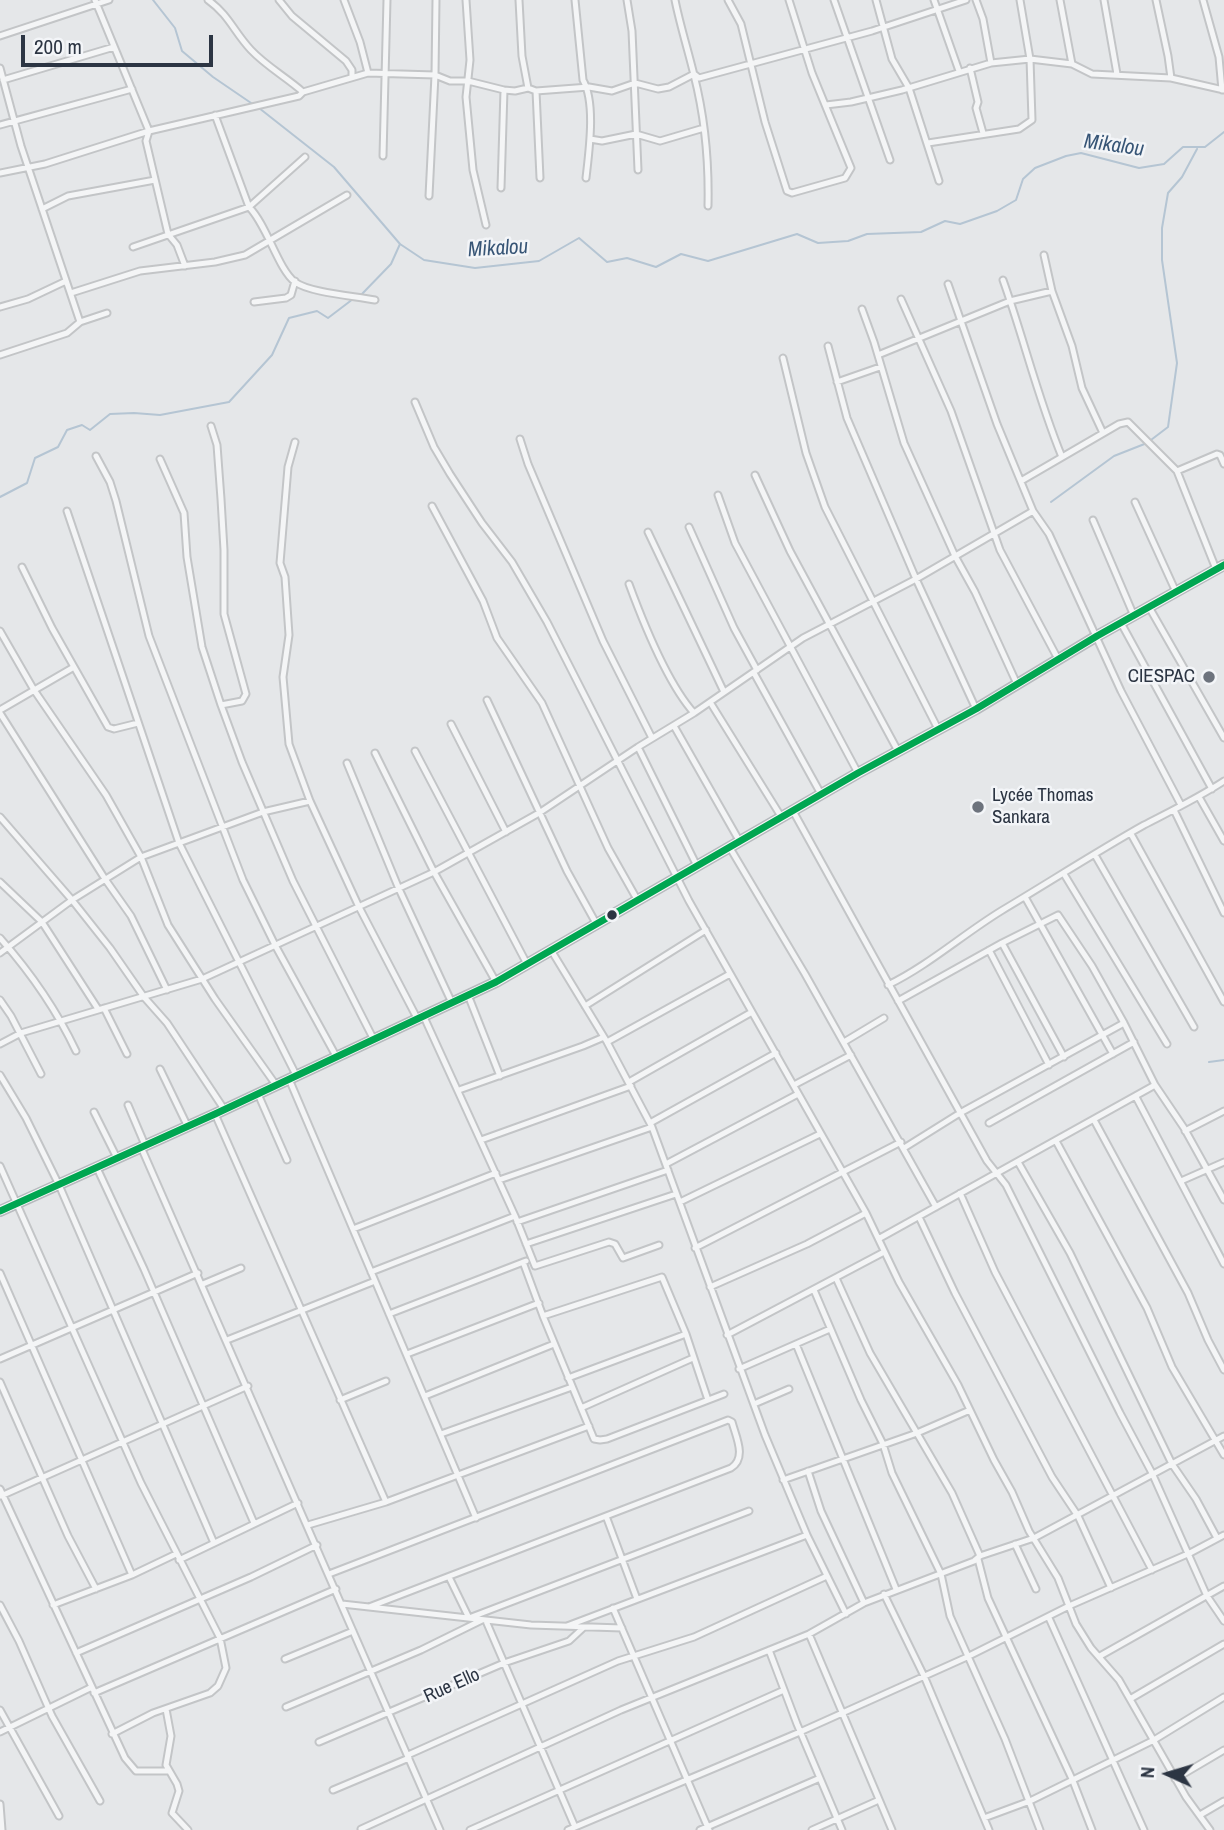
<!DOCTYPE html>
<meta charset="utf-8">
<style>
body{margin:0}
#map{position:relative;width:1224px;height:1830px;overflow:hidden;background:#e5e7e9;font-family:"Archivo Narrow",sans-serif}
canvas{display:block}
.north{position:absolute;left:1133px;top:1739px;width:70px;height:70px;-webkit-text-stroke:5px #f3f5f8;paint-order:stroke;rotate:274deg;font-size:19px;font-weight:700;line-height:28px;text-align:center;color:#2c3543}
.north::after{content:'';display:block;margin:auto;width:24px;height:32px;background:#2c3543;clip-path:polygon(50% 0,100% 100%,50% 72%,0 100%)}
.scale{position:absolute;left:21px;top:35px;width:192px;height:32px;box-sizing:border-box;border:4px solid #2c3543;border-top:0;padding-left:9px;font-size:21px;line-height:24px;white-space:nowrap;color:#2c3543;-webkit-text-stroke:5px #f3f5f8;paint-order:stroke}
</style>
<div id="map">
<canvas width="1224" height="1830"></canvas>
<div class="north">N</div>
<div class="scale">200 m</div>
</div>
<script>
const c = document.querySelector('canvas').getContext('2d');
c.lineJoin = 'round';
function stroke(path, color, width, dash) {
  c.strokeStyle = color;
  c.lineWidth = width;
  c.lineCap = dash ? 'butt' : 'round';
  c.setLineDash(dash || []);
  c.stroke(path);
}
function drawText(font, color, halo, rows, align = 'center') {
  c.font = font + ' "Archivo Narrow",sans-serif';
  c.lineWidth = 5;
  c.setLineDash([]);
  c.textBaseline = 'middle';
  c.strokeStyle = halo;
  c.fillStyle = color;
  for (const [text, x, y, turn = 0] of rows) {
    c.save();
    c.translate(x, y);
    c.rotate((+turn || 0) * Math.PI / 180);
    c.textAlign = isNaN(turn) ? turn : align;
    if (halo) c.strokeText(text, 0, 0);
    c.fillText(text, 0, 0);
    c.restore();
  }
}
const stream = new Path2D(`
 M153,0L175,28L182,51L213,77L254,105
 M259,108L334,167L400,244
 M361,295L391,264L400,244L424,260L475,268L539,261L579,238L607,262L627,258L656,267L681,254L708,261L797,234L818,243L848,241L867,234L921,232L945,221L960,224L997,211L1016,200L1023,179L1035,168L1066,156L1081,153L1139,168L1164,164L1183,147H1205L1224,132
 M0,497L27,483L35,458L58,447L67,430L82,425L90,430L110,414L134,413L160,415L229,402L272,355L289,318L317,311L328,318L353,299
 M1051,502L1114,456L1147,443L1168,427L1177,363L1162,260V228L1168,193L1182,177L1197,149
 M1209,1062L1224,1060`);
const minor = new Path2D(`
 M95,0L149,131L146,141L168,234L177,245L185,266
 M208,0C229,15 234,32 251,50C266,66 286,77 303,92
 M279,0L292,16L346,61L352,70V76
 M344,0L360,42L368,73
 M466,0L470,60L466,97L473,170L486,225
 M519,0L522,56L528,88
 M575,0L583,80C596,103 589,151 586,178
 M627,0L632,31L638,170
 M675,0C680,25 688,50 694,75C705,118 709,161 708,206
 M728,0L741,24L765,122L787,191L792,193L845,178L851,168L812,73L789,0
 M834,0L890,160
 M876,0L892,59L909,88L939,181
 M934,0L959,71
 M976,0L983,19L991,63
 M1060,0L1072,64
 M1104,0L1117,74
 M1156,0L1168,56L1171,78
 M1203,0L1219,57L1222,90
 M0,36L109,0
 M0,68L21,146L80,322
 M970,68L978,102L976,108L983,133
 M3,80L114,47
 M536,91L540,178
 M826,105L851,102L902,90L991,63L1030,59L1072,64L1092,74L1171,78L1224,90
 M215,115L249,207C267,225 278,269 295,282C310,293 356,296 375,300
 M0,125L132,89
 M590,139L602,141L636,134L660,141L704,128
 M928,143L1019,129L1032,120L1030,59L1020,0
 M383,156L387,0
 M0,173L45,164L149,131L299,96L303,92L368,73L435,75L450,81H468L504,90L515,91L528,88L536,91L589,87L612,91L635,83L658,89L669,87L694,74L699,78L872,31L966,0
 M501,188L504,90
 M429,196L435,75L436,0
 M42,209L68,196L155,180
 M133,247L249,207L305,157
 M1044,255L1052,291L1072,346L1082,388L1103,433
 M1003,280C1024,339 1038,399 1062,457
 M948,284L997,424L1033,511L1049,534L1121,691L1181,805
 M71,293L140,271L215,262L245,255L347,195
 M901,299L951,411L1000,550L1058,659
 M254,302L286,298L291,295L295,281
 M0,307L28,299L66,281
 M862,309L874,342L904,443L955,556L975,592L1017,684
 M828,346L847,418L916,579L976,709
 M0,355L67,333L80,322L107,313
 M878,355L1010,301L1052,291
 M783,358L806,453L825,507L938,729
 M837,382L880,367
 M415,402L434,447L450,474L482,523L512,562L547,622L689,901L866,1213L899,1282L958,1385L994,1460L1012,1492L1029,1531L1058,1578L1076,1624L1091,1648L1119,1680L1186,1797L1210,1830
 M211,426L217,445L221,499L224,550V614L246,694L242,701L221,705
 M520,439L528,464L603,641L652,738
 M295,442L288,467L280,563L285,577L289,635L283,677L289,744L310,801L359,907L418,1020
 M96,456L110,482L116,501L149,636L243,880L275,945L336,1056
 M160,459L184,513L187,557L202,647L221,705L242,762L293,881L374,1040
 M1177,471L1217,454L1220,455L1224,464
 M755,475L790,551L898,751
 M1021,481L1119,424L1128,422L1177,471L1216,569
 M718,495L735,543L858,773
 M1135,502L1176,592
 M432,506L483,601L497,638L542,703L608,848L638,901
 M67,511L179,843L296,1075
 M1093,520L1134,616
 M689,527L734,628L757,670
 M648,532L724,692
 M22,567L52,628L108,727L114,729L138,723
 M629,584C643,622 668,684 694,713
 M1149,607L1224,738
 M1121,623L1212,789
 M0,631L34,690L106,795L141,857L168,925L215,999L276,1085
 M754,673L821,794
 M487,700L567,871L597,925
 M710,702L782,818
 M0,710L74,667
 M0,713L105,879L131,916L167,990
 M451,724L506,832
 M674,726L740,842
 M638,747L697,866
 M415,751L527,964
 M375,753L434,872L496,982
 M347,763L399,889L452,1003
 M1199,797L1224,841
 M1174,810L1224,913
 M793,811L987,1161L1006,1185L1120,1413L1152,1473L1207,1596L1224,1621
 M0,817L72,900L110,948L144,997L167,1023L224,1109
 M1131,834L1224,1002
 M730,848L805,974L936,1207
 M1095,855L1194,1027
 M1064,874L1167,1044
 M0,882L42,922L98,1009
 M1025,897L1113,1054
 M0,938C31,973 56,1009 76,1051
 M1002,943L1064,1057
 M551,950L607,1042L652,1127L765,1435L807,1535L846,1614
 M989,950L1049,1065
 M0,953L72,900L141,857L263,812L310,801
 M888,985C929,965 962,935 1001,911C1048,883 1096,852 1144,825C1171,811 1198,798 1224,781
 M468,995L500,1076
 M0,1000L11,1016L41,1074
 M898,1001L1002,943L1058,915L1092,966L1124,1023L1155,1085L1184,1128L1224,1200
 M585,1006L706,930
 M104,1008L127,1054
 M424,1017L515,1216L535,1266L609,1242L615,1244L623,1258L659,1245
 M607,1042L730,974
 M844,1042L884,1018
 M0,1044L21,1033L202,979L434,872L539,813L638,747L694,713L803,638L916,579L1033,511
 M160,1069L187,1125
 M0,1075L26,1118L59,1185L214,1543
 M289,1079L476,1518
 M629,1082L752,1012
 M794,1085L851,1055
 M459,1090L583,1046L604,1037
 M258,1094L287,1160
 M1136,1097L1224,1264
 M128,1105L145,1145
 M94,1112L117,1158
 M215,1114L386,1502
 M1094,1120L1188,1293L1208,1340L1224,1370
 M650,1123L776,1053
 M989,1123L1134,1042
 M1185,1131L1224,1111
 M481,1140L631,1086
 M1056,1141L1147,1308L1172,1367L1224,1455
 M141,1147L440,1830
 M904,1148L960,1113L1124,1023
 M1018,1162L1070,1253L1172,1464L1196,1499L1217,1538
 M666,1164L798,1094
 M0,1166L141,1483L220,1638L226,1668L218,1686L210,1693L153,1713L112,1734
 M97,1168L144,1269L254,1523
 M499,1180L652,1127
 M1181,1181L1224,1162
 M960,1193L995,1272L1152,1570
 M680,1202L820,1134
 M919,1217L955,1293L1052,1477L1078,1516L1111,1588
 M517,1222L668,1170
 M353,1229L496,1173
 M880,1238L1155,1085
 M526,1244L676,1194
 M695,1248L901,1142
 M523,1262L543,1316L594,1439L600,1440L607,1439L724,1394
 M371,1272L515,1216
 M0,1273L132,1575
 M836,1278L870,1353L952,1493L980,1556
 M203,1284L241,1268
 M710,1287L807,1244L866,1213
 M814,1290L861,1400L883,1444L892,1473L941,1574L950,1616L1005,1739L1040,1830
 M389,1314L526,1261
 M543,1316L662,1277L686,1334L708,1400
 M727,1335L884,1252
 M227,1340L375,1281
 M796,1344L896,1589
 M407,1354L539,1303
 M0,1359L198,1273
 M739,1369L830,1329
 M568,1378L686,1334
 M0,1382L68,1536L96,1589
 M425,1396L554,1344
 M340,1400L386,1381
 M754,1404L789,1389
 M581,1408L693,1358
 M441,1434L572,1387
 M808,1471L821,1511L864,1603
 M783,1480L917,1433L970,1410
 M0,1489L125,1758L136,1771H168
 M1,1496L248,1386
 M606,1516L637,1599
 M308,1525L386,1502L589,1426
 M1015,1544L1036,1589
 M978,1559L988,1598L1073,1781L1092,1830
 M179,1560L298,1503
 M329,1574L728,1420L732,1422C736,1437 747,1458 731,1468L369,1607
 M449,1577L469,1618L749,1511
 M884,1594L924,1676L989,1830
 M342,1604L531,1625L622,1628
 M0,1605L19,1641L52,1716L100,1801
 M53,1605L132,1575L176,1554
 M613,1608L709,1830
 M1049,1618L1144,1830
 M486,1621L575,1827
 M567,1626L807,1535
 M809,1634L892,1830
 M769,1650L797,1724L842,1830
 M76,1653L251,1577L317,1545
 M1100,1656L1224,1586
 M285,1659L353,1631
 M94,1693L336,1589
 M1130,1699L1224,1644
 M286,1707L421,1650L482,1620
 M166,1709L171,1736L166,1765L177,1784L179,1791L172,1813L188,1830
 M0,1710L59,1816
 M0,1732L92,1687
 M319,1742L504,1663L569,1641L583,1628
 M408,1755L618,1661L694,1637L827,1576
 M1175,1779L1224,1750
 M333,1790L409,1758
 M0,1804L2,1830
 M1200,1815L1224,1801
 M984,1818L1030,1801L1154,1740L1224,1697
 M361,1829L621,1710L809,1634L864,1603L974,1561L980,1556L1034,1538L1224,1436
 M470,1830L784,1690
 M568,1830L800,1732L967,1657L1069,1606L1190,1553L1224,1535
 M700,1830L820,1778
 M812,1830L879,1800`);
const trunk = new Path2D(`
 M0,1211L215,1114L496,982L858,773L976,709L1097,636L1224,565`);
const bus1 = new Path2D(`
 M0,1211L215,1114L496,982L858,773L976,709L1097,636L1224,565`);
const markers = [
 [1209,677,7,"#6d737d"],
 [978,807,7,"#6d737d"],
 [612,915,6,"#2c3543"]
];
const poiNames = [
 ["CIESPAC",1195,677],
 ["Lycée Thomas",992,796,"left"],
 ["Sankara",992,818,"left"]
];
const streetNames = [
 ["Rue Ello",452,1686,-24]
];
const waterNames = [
 ["Mikalou",1114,146,8],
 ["Mikalou",498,249,-3]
];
stroke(stream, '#b5c5d3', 2);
stroke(minor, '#c3c5c7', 9);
stroke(trunk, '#b7babe', 12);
stroke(minor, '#f4f5f6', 5);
stroke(trunk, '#f7f7f8', 9);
stroke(bus1, '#00a651', 7);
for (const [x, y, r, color] of markers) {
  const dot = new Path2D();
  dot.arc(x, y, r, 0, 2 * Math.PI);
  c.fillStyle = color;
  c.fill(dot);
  stroke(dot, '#f3f5f8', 2.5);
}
drawText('19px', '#2c3543', '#f3f5f8', poiNames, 'right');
drawText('19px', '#2c3543', '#f3f5f8', streetNames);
drawText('italic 21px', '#375576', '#f3f5f8', waterNames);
</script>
